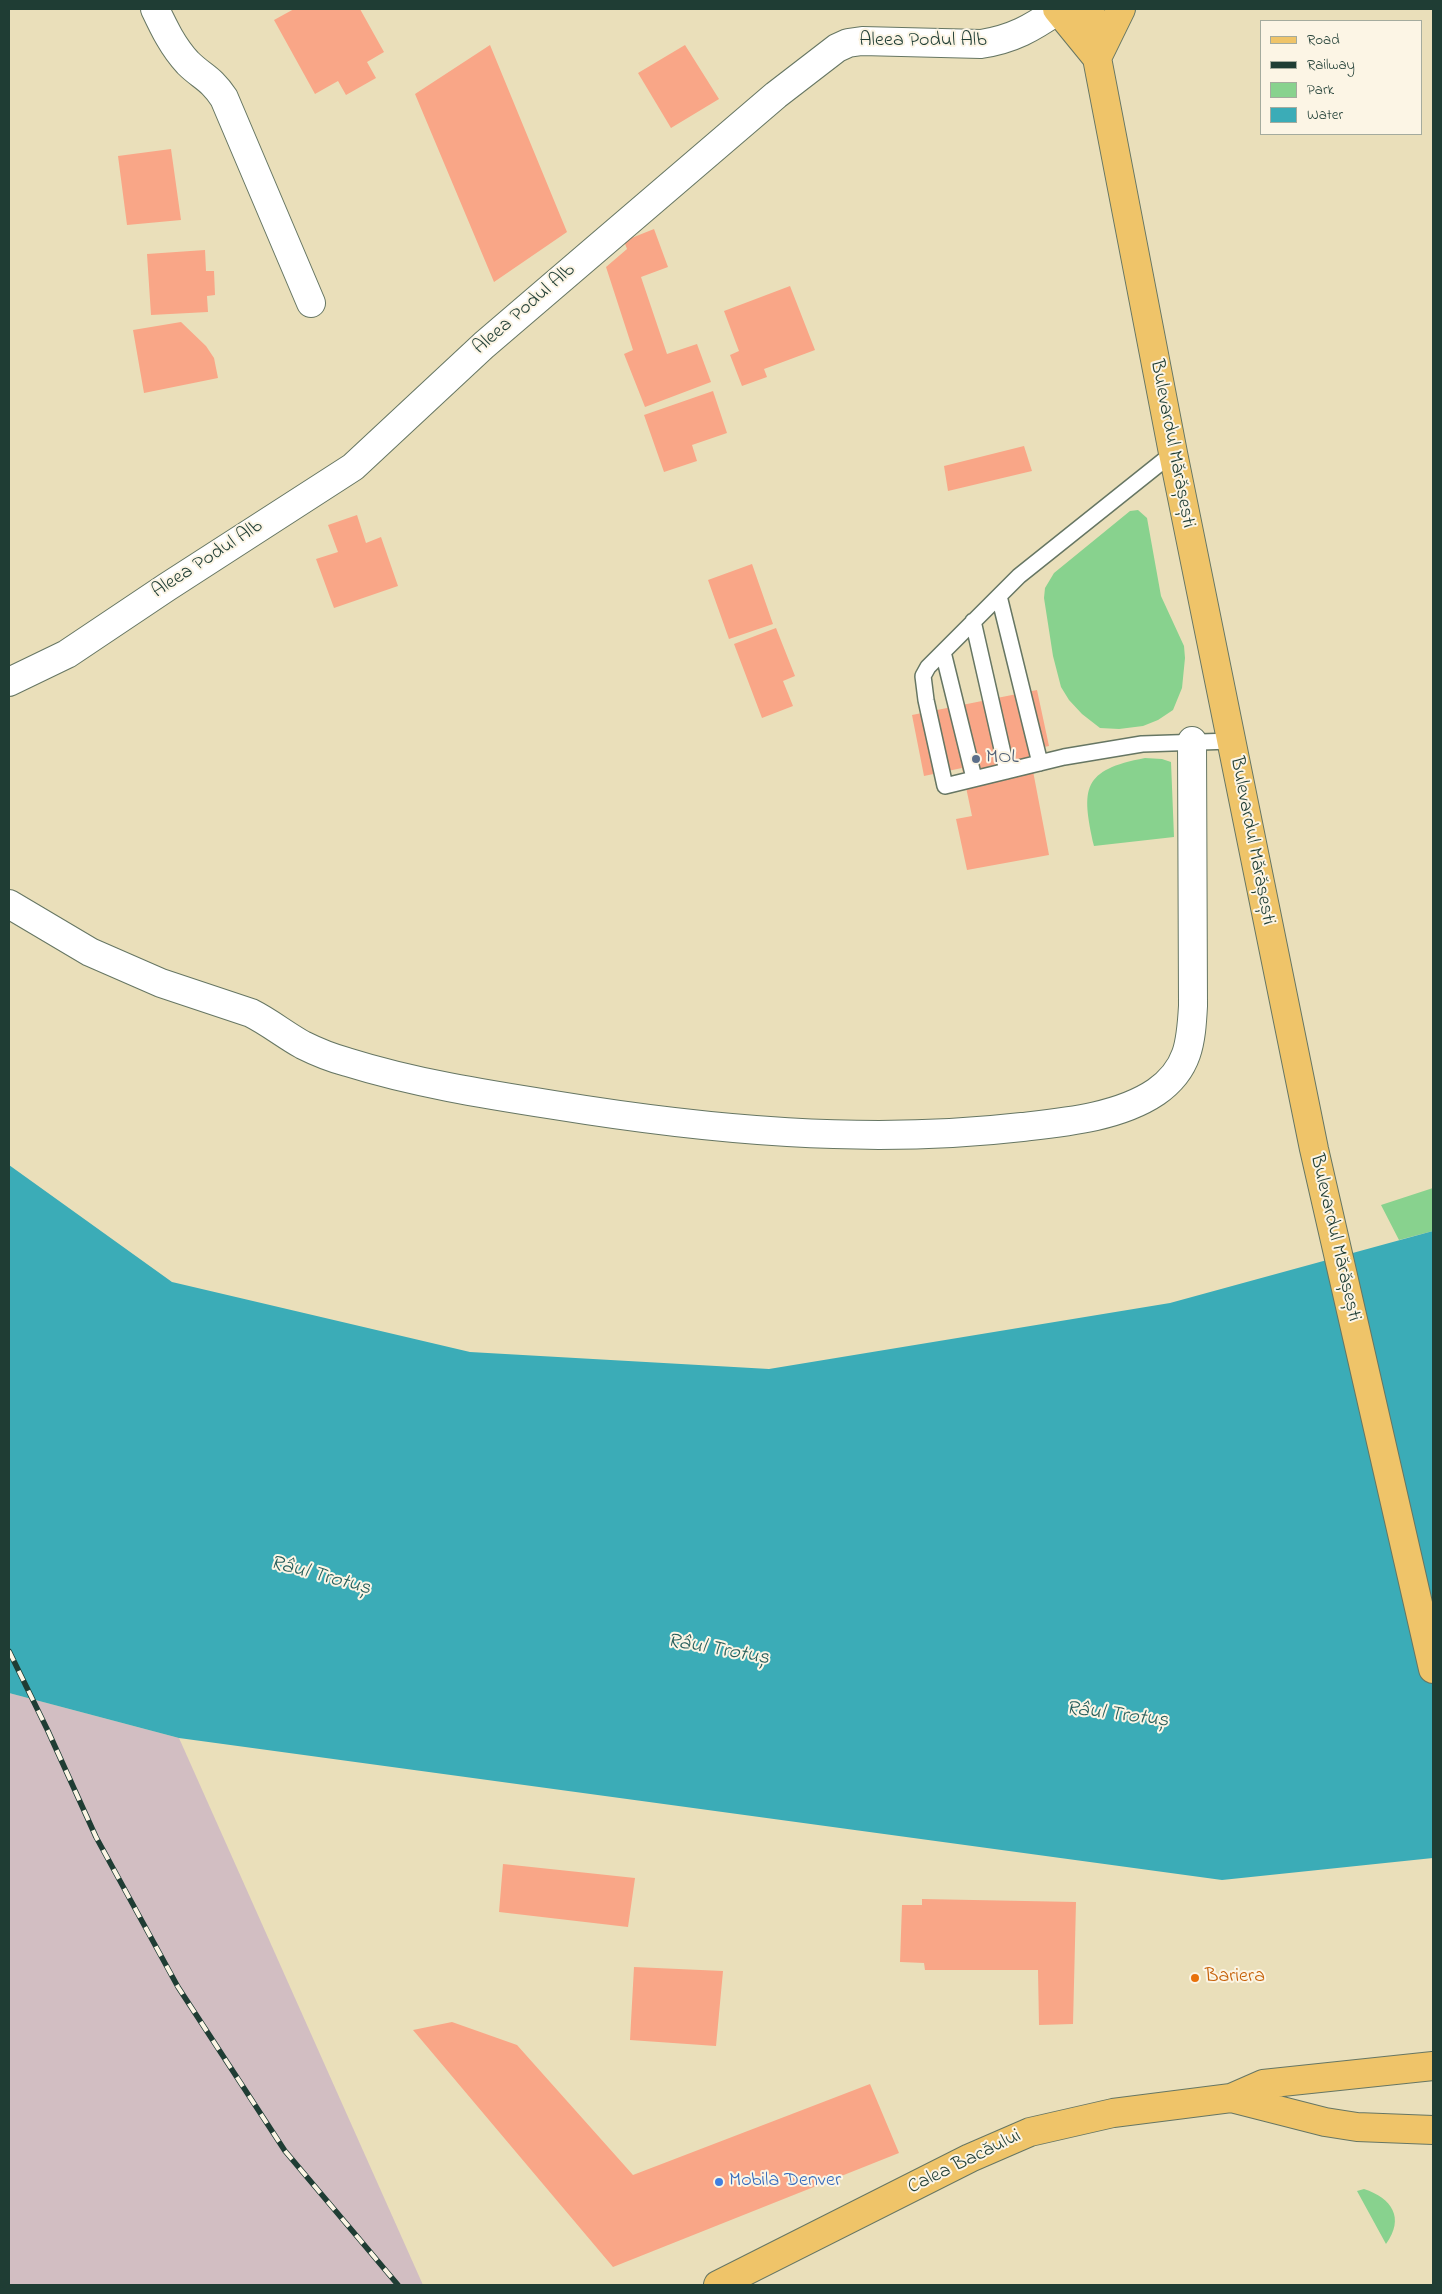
<!DOCTYPE html>
<meta charset="utf-8">
<style>
body{margin:0}
#map{position:relative;width:1442px;height:2294px;overflow:hidden;background:#eadfba;font-family:"Indie Flower",sans-serif}
canvas{display:block}
.frame{position:absolute;inset:0;border:10px solid #1f3d34;pointer-events:none}
.legend{position:absolute;left:1260px;top:20px;width:162px;height:115px;box-sizing:border-box;background:#fcf5e5;border:1px solid #a4ab9e;margin:0;padding:6px 9px;list-style:none;font-size:15px;color:#1f3d34}
.legend li{display:flex;align-items:center;gap:10px;height:25px}
.legend b{width:25px;border:1px solid #a4ab9e}
</style>
<div id="map">
<canvas width="1442" height="2294"></canvas>
<div class="frame"></div>
<ul class="legend">
<li><b style="height:6px;background:#efc469"></b>Road</li>
<li><b style="height:6px;background:#1f3d34"></b>Railway</li>
<li><b style="height:14px;background:#88d28e"></b>Park</li>
<li><b style="height:14px;background:#3bacb7"></b>Water</li>
</ul>
</div>
<script>
const c = document.querySelector('canvas').getContext('2d');
c.lineJoin = 'round';
function fillPath(path, color) {
  c.fillStyle = color;
  c.fill(path, 'evenodd');
}
function stroke(path, color, width, dash) {
  c.strokeStyle = color;
  c.lineWidth = width;
  c.lineCap = dash ? 'butt' : 'round';
  c.setLineDash(dash || []);
  c.stroke(path);
}
function drawText(font, color, halo, rows, align = 'center') {
  c.font = font + ' "Indie Flower",sans-serif';
  c.lineWidth = 4;
  c.setLineDash([]);
  c.textBaseline = 'middle';
  c.strokeStyle = halo;
  c.fillStyle = color;
  for (const [text, x, y, turn = 0] of rows) {
    c.save();
    c.translate(x, y);
    c.rotate((+turn || 0) * Math.PI / 180);
    c.textAlign = isNaN(turn) ? turn : align;
    if (halo) c.strokeText(text, 0, 0);
    c.fillText(text, 0, 0);
    c.restore();
  }
}
const industrial = new Path2D(`
 M9,1693L179,1738L423,2285H9Z`);
const green = new Path2D(`
 M1138,510L1147,518L1161,596L1184,646L1185,658L1182,688L1173,710L1158,720L1143,726L1119,729L1100,728L1082,714L1069,700L1061,687L1053,656L1044,598L1045,588L1054,573L1130,511Z
 M1145,758L1162,759L1171,762L1174,837L1094,846C1081,788 1082,770 1145,758Z
 M1433,1188V1231L1399,1240L1381,1205Z
 M1364,2189C1392,2198 1405,2218 1386,2244L1357,2191Z`);
const water = new Path2D(`
 M9,1165L172,1282L470,1352L769,1369L1170,1303L1433,1231V1858L1222,1880L179,1738L9,1693Z`);
const building = new Path2D(`
 M294,9H360L384,52L367,62L376,78L346,95L338,81L315,94L274,20Z
 M490,45L567,232L494,282L415,94Z
 M685,45L719,99L671,128L638,73Z
 M171,149L181,220L127,225L118,156Z
 M654,229L668,267L641,277L667,354L697,344L711,382L645,407L624,354L633,350L606,267L627,249L624,241Z
 M205,250L206,271H214L215,295L207,296L208,312L151,315L147,254Z
 M790,286L815,350L764,369L767,377L742,386L730,355L739,351L724,311Z
 M181,322L206,346L214,358L218,378L144,393L133,330Z
 M713,391L727,433L692,445L697,461L664,472L644,415Z
 M1024,446L1032,471L948,491L944,466Z
 M357,515L366,543L381,537L398,586L334,608L316,559L338,552L328,525Z
 M752,564L773,624L729,639L708,580Z
 M776,628L795,676L783,681L793,706L762,718L734,644Z
 M1037,690L1049,746L1029,750L1049,855L967,870L956,819L972,816L962,768L924,776L912,715Z
 M503,1864L635,1878L628,1927L499,1912Z
 M922,1899L1076,1902L1073,2024L1039,2025L1038,1970H925L924,1963L900,1962L902,1905H922Z
 M634,1967L723,1971L716,2046L630,2040Z
 M452,2022L517,2045L633,2175L870,2084L899,2153L613,2267L413,2030Z`);
const service = new Path2D(`
 M1173,453L1019,576L928,667L923,676L926,700L945,786L1064,757L1142,744L1231,741
 M999,596L1040,763
 M973,621L1007,771
 M943,652L974,778`);
const minor = new Path2D(`
 M155,9C164,28 173,47 188,63C202,77 211,78 224,98L311,303
 M9,682L67,654L167,587L353,467L484,345L776,95L837,48L848,43L862,41L981,44C1013,39 1032,28 1058,10
 M9,904L90,952L161,983L251,1013C269,1022 285,1035 303,1045C317,1052 332,1058 347,1062C414,1083 484,1094 554,1105C708,1130 867,1145 1022,1127C1066,1122 1119,1117 1156,1092C1189,1069 1191,1042 1193,1006L1192,741`);
const primary = new Path2D(`
 M1057,9L1097,58
 M1090,9L1097,58L1173,453L1314,1149L1433,1669
 M1097,58L1121,9
 M1231,2098L1325,2122L1357,2127L1433,2130
 M718,2285L970,2158L1030,2132L1113,2113L1231,2098L1263,2084L1433,2066`);
const rail = new Path2D(`
 M9,1651L48,1731L96,1837L178,1987L285,2151L398,2285`);
const markers = [
 [976,759,5,"#5c6f8a"],
 [1195,1978,5,"#e8710a"],
 [719,2182,5,"#3f7fe0"]
];
const streetNames = [
 ["Aleea Podul Alb",923,42],
 ["Aleea Podul Alb",525,310,-41],
 ["Bulevardul Mărășești",1171,444,79],
 ["Aleea Podul Alb",208,560,-33],
 ["Bulevardul Mărășești",1251,841,79],
 ["Bulevardul Mărășești",1334,1238,77],
 ["Calea Bacăului",965,2163,-26]
];
const serviceNames = [
 ["MOL",986,759]
];
const foodNames = [
 ["Bariera",1205,1978]
];
const shopNames = [
 ["Mobila Denver",729,2182]
];
const waterNames = [
 ["Râul Trotuș",320,1577,15],
 ["Râul Trotuș",718,1651,10],
 ["Râul Trotuș",1117,1716,7]
];
fillPath(industrial, '#d2bec2');
fillPath(green, '#88d28e');
fillPath(water, '#3bacb7');
fillPath(building, '#f9a687');
stroke(service, '#667663', 18);
stroke(minor, '#667663', 30);
stroke(primary, '#667663', 30);
stroke(service, '#fff', 15);
stroke(minor, '#fff', 28);
stroke(primary, '#efc469', 28);
stroke(rail, '#1f3d34', 5.5);
stroke(rail, '#fcf5e5', 4, [11]);
for (const [x, y, r, color] of markers) {
  const dot = new Path2D();
  dot.arc(x, y, r, 0, 2 * Math.PI);
  c.fillStyle = color;
  c.fill(dot);
  stroke(dot, '#fcf5e5', 2);
}
drawText('20px', '#1f3d34', '#fcf5e5', streetNames);
drawText('20px', '#4e5e75', '#fcf5e5', serviceNames, 'left');
drawText('20px', '#c56008', '#fcf5e5', foodNames, 'left');
drawText('20px', '#366cbe', '#fcf5e5', shopNames, 'left');
drawText('italic 21px', '#275e5b', '#fcf5e5', waterNames);
</script>
